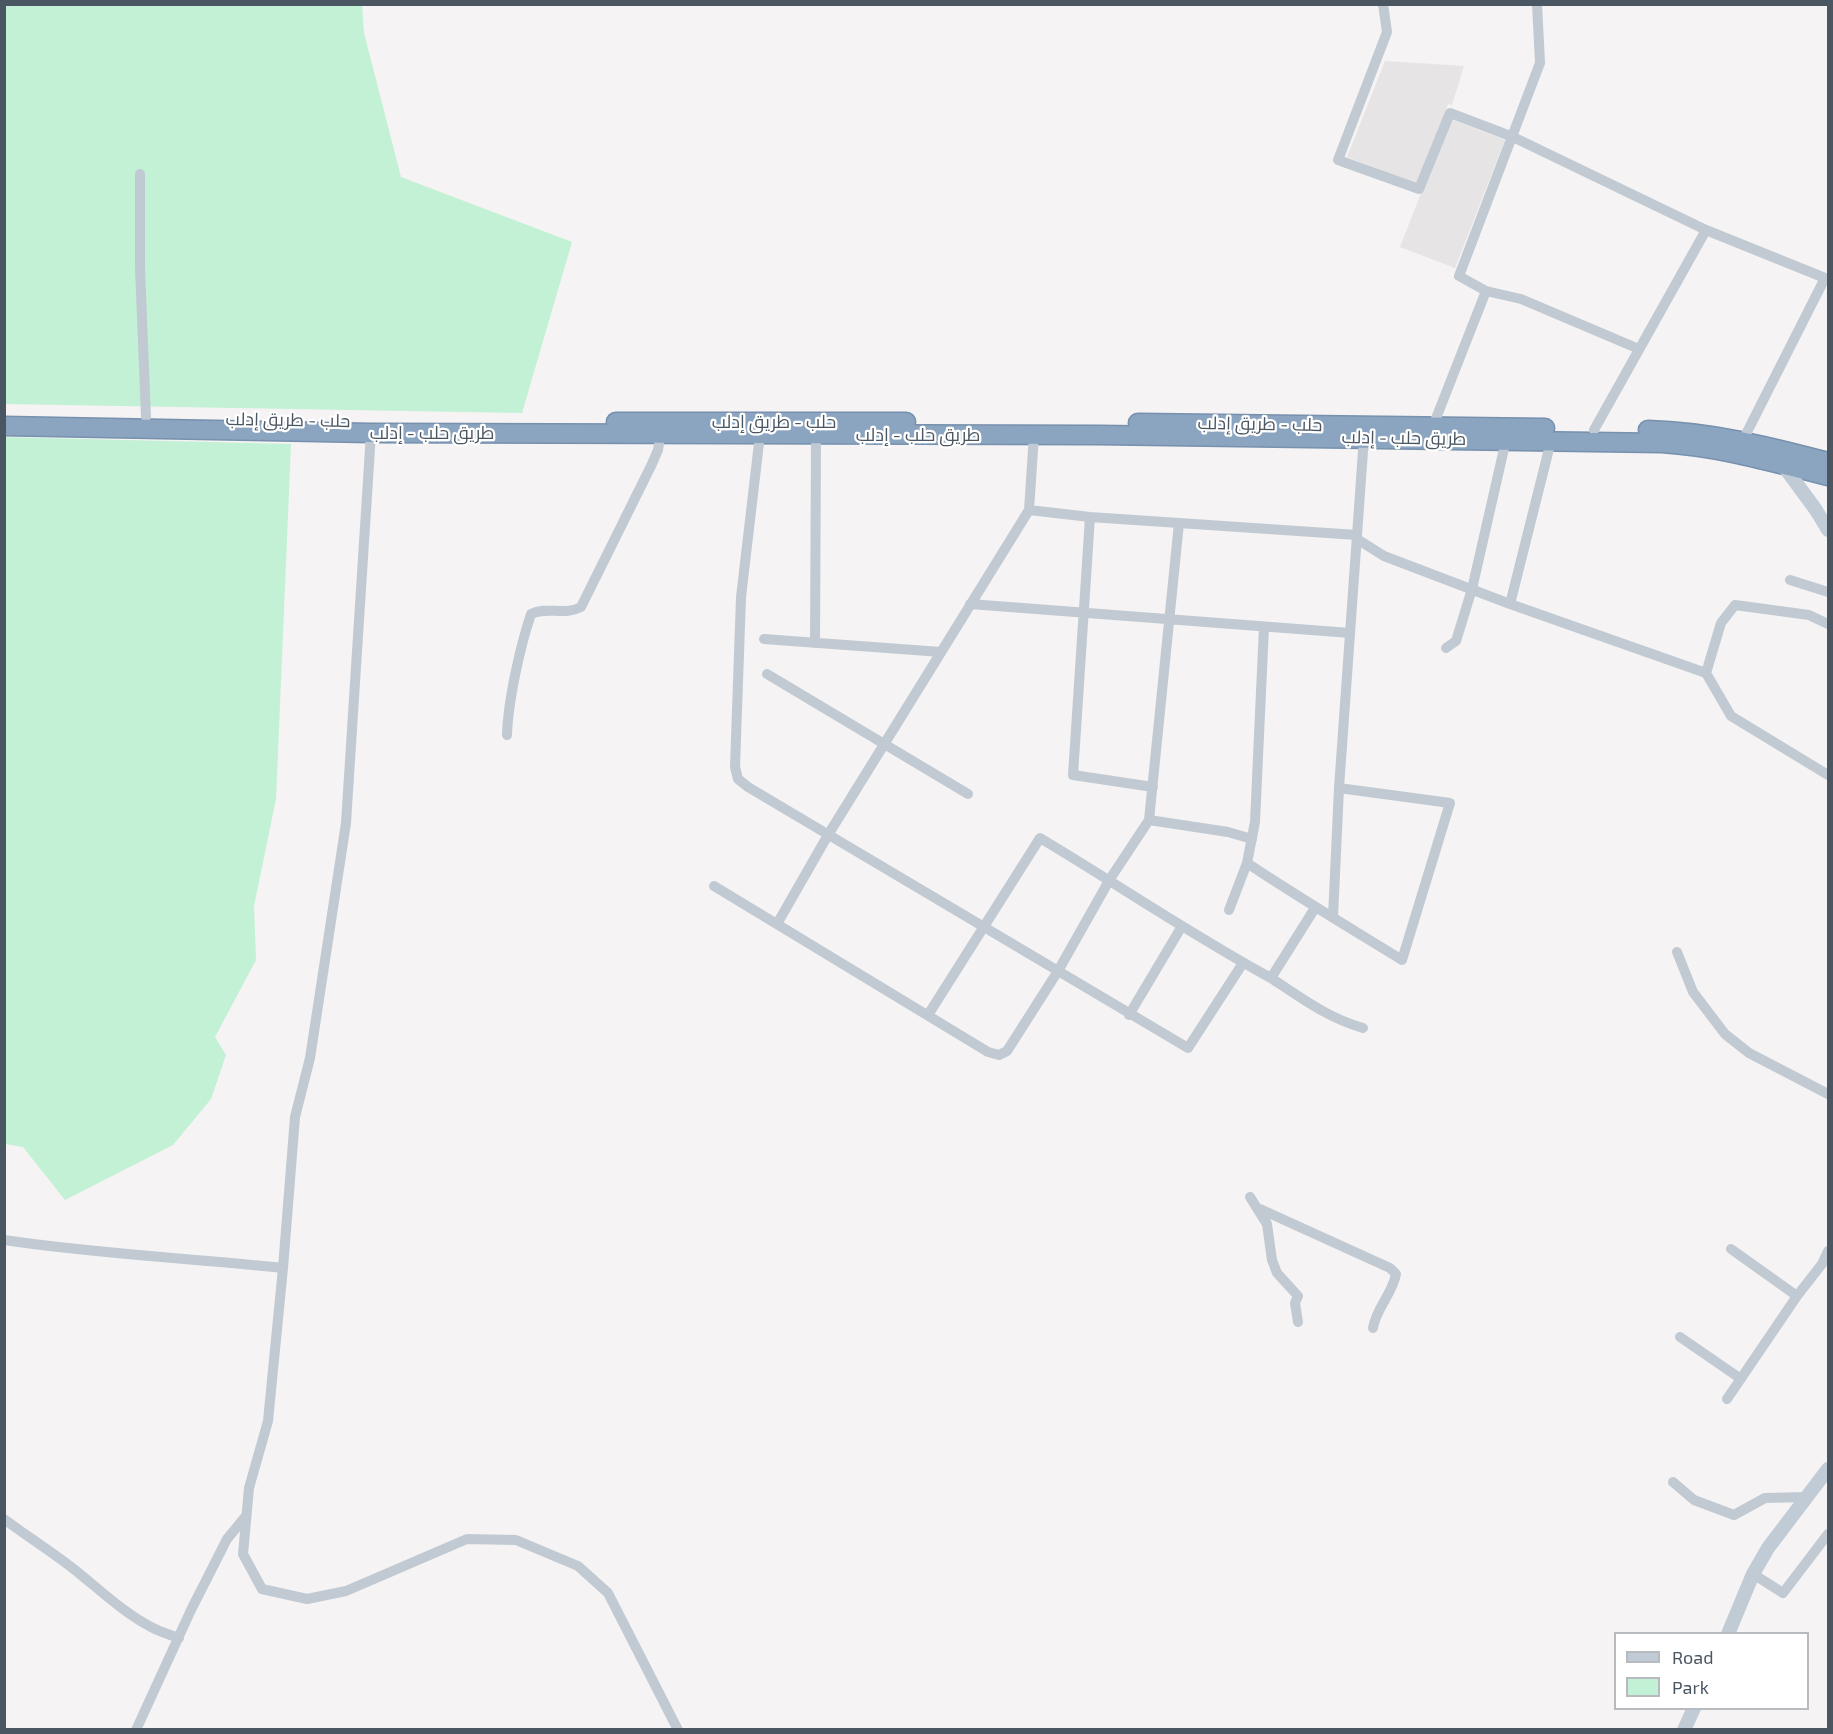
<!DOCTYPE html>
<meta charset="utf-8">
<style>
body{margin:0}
#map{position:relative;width:1833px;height:1734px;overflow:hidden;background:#f5f3f3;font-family:"Exo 2",sans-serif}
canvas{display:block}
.frame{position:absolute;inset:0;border:6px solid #4a5661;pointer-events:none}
.legend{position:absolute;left:1614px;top:1632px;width:195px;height:78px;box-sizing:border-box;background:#fff;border:2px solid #b7bbc0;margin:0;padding:8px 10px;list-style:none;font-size:18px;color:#4a5661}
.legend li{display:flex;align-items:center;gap:12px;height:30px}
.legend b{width:30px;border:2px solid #b7bbc0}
</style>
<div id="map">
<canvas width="1833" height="1734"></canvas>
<div class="frame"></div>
<ul class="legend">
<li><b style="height:8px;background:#c1cbd6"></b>Road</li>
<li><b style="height:16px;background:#c3f1d5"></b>Park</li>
</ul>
</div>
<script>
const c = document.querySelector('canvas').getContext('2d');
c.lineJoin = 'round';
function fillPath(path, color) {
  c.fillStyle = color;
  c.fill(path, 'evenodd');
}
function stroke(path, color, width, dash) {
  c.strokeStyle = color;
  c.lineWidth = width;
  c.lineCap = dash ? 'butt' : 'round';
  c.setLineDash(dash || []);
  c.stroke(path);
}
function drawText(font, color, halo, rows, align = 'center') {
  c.font = font + ' "Exo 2",Cairo,sans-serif';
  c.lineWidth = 4.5;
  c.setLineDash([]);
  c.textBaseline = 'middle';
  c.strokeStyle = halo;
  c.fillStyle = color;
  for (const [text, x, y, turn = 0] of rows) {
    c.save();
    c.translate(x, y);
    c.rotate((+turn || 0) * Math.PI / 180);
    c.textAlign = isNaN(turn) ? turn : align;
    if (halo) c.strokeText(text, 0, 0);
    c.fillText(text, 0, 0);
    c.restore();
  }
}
const education = new Path2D(`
 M1385,61L1464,66L1452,105L1448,104L1421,181L1416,184L1347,157Z
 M1450,119L1505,140L1455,268L1400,247Z`);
const green = new Path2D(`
 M5,5H362L364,33L401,177L572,242L522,413L5,404Z
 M4,437L291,444L276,799L254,906L256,960L215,1037L226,1055L211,1099L173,1145L65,1200L23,1147L5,1144Z`);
const street = new Path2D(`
 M1383,4L1387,32L1338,160L1419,189L1450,113L1513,137L1706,230L1825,278L1743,440
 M140,174V269L146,417
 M1486,291L1521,299L1639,349
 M1433,426L1486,291L1459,276L1540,63L1537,4
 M1594,430L1706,230
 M371,433L346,823L310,1058L295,1117L283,1268L268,1421L249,1488L243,1554L262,1589L307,1599L346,1591L467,1539L516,1540L578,1566L608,1593L678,1730
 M759,443L741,597L735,767L738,779L748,787L1188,1048L1243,963
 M1029,510L1090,517L1357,535
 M1090,517L1073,775L1153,787
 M1357,539L1384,556L1510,604L1706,673
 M1790,580L1828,592
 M970,604L1350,633
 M1510,604L1551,441
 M1828,624L1809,615L1735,605L1721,623L1706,673L1731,716L1828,775
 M764,639L941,652
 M815,643L816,442
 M1446,648L1456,641L1472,589L1506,440
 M767,674L968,794
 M507,735C508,701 520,647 531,614C547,606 565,616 581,607L651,466L658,450L661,431
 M1149,820L1228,832L1252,839
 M1247,863C1298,897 1350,928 1402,960L1450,803L1339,788
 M714,886L988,1052L999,1055L1007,1051L1058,971L1110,879L1149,820L1179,523
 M1229,910L1247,863L1255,822L1264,627
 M1333,917L1339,788L1364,437
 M777,924L828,835L1029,510L1034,435
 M1677,952L1693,992L1725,1034L1749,1053L1828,1094
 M1271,978C1301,998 1328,1018 1363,1028
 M928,1015L1040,838C1117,884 1192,935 1271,978L1315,908
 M1129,1015L1182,926
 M1250,1197L1267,1224L1272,1260L1277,1273L1298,1296L1295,1303L1298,1322
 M1260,1209L1390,1268L1396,1274C1393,1293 1376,1308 1373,1328
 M4,1240C97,1254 190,1258 283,1268
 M1731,1249L1797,1296L1822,1264L1828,1251
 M1680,1337L1741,1379
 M1727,1399L1797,1296
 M1673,1482L1694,1500L1734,1515L1765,1498L1807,1497
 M4,1519C28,1537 52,1552 75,1570C100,1590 125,1614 153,1628C161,1632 170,1635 179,1638
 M1753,1574L1783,1593L1828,1534
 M136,1730L191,1610L227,1539L246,1516`);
const secondary = new Path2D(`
 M1783,465L1816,510L1828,530
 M1728,1634L1753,1574L1768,1548L1828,1469
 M1684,1730L1694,1708`);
const highway = new Path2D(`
 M616,422H906
 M1138,423L1545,428
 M4,426L371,433L1099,435L1662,443C1722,447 1771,462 1828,476
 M1648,430C1712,432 1767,446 1828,462`);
const streetNames = [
 ["حلب - طريق إدلب",288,420,1],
 ["حلب - طريق إدلب",774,422],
 ["حلب - طريق إدلب",1260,424,1],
 ["طريق حلب - إدلب",432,433],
 ["طريق حلب - إدلب",918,435],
 ["طريق حلب - إدلب",1404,438,1]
];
fillPath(education, '#e6e4e5');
fillPath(green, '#c3f1d5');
stroke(highway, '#7690ad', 21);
stroke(street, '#c1cad2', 10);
stroke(secondary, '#c1cbd6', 14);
stroke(highway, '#8ba5c1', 18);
drawText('18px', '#4a5661', '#fff', streetNames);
</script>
